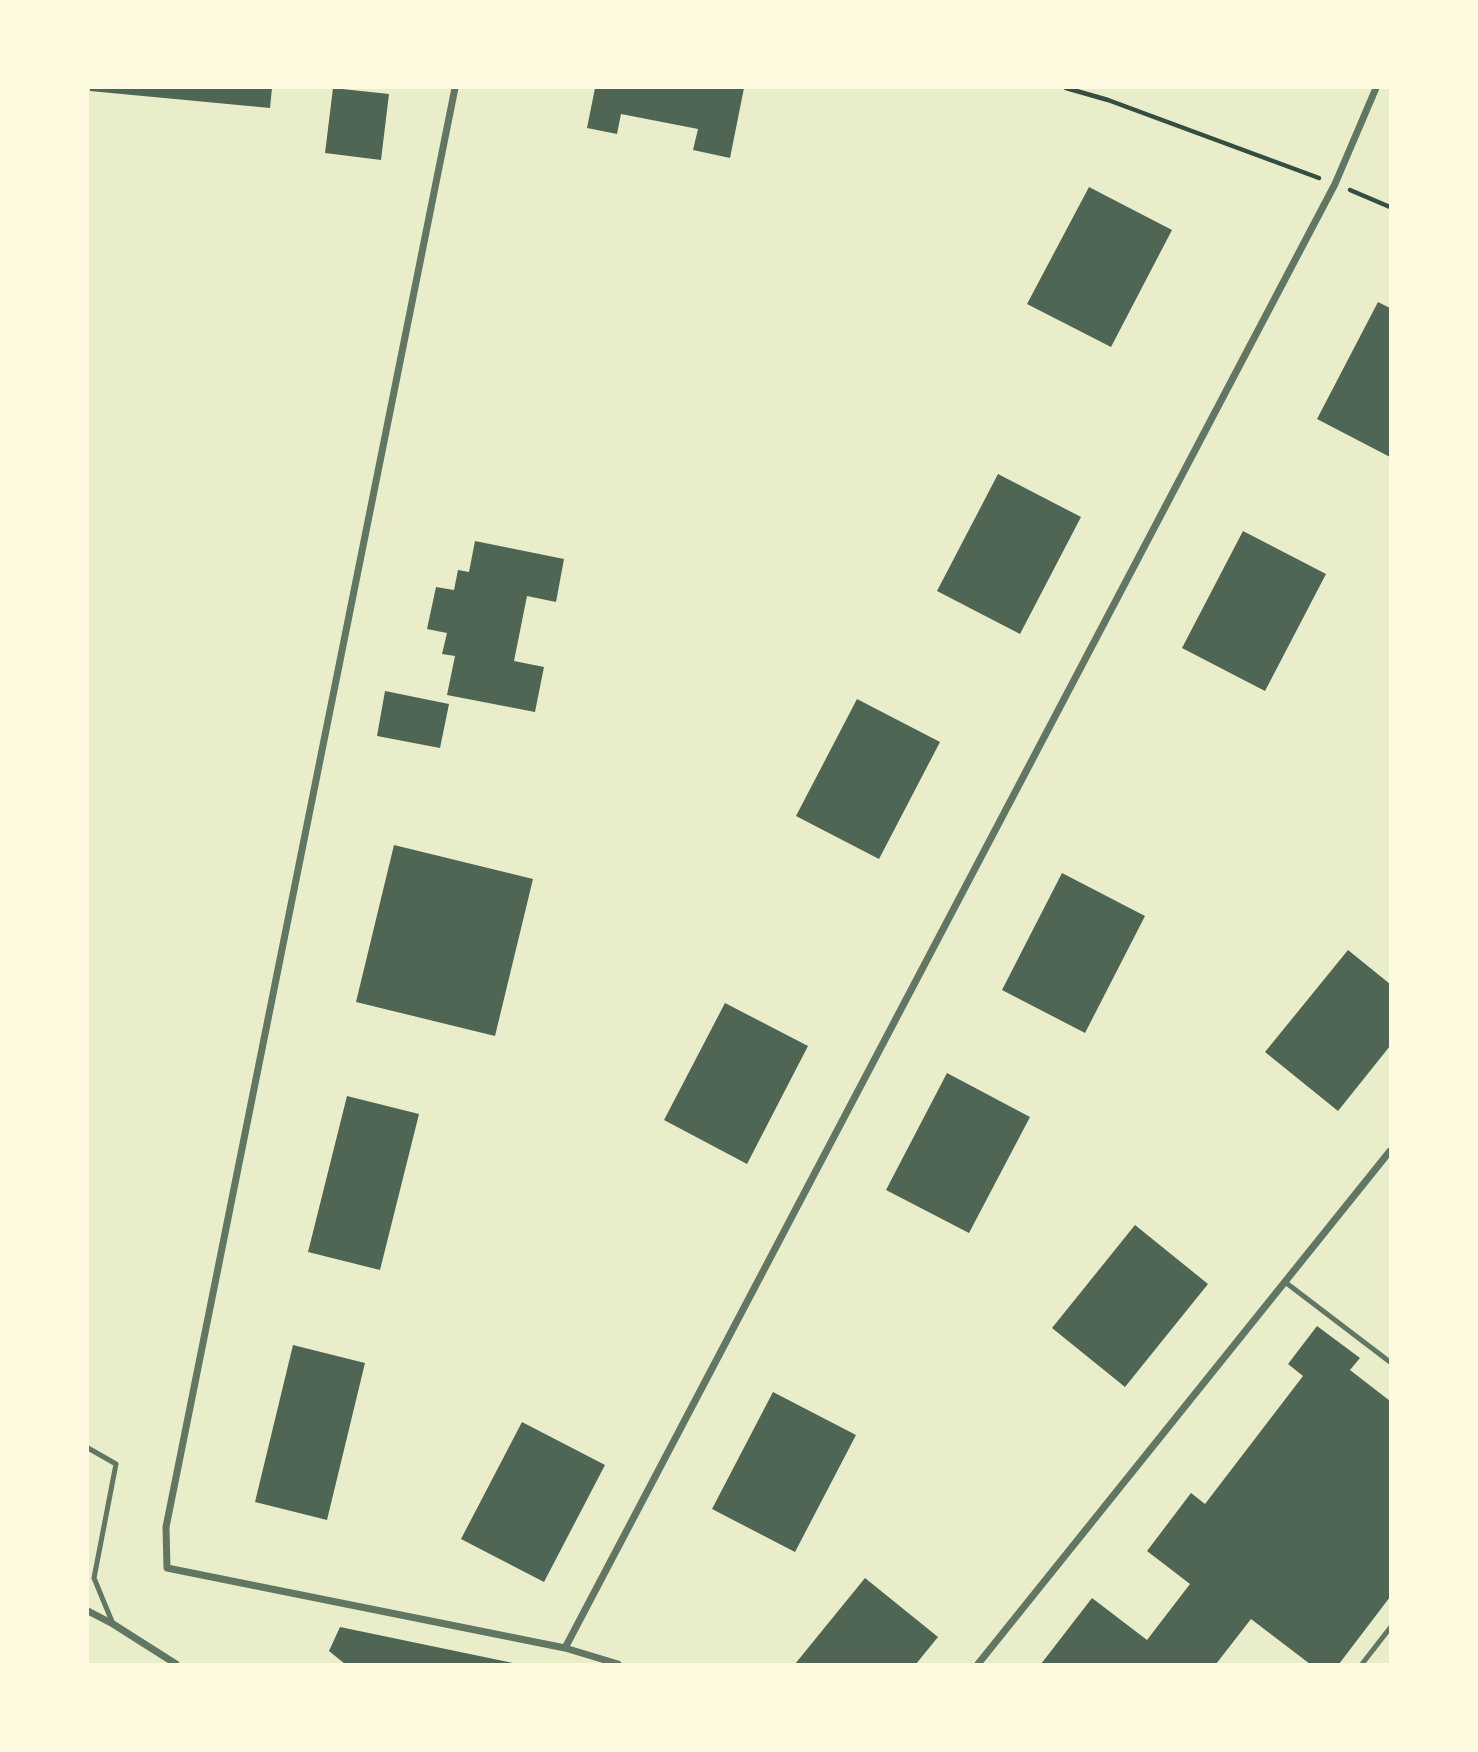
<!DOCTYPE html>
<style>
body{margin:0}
#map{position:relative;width:1478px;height:1752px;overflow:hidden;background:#e9edc9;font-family:"PT Sans",sans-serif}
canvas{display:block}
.frame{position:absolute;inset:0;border:89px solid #fefae0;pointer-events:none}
</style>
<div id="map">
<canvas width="1478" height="1752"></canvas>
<div class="frame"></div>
</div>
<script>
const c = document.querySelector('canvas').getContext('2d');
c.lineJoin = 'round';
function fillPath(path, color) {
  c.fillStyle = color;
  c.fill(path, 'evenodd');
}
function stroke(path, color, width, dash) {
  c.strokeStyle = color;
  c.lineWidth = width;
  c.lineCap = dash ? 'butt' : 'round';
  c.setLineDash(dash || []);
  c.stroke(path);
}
const building = new Path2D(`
 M90,88H272L270,108L90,91Z
 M333,88L389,94L381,160L325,153Z
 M595,88H744L730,158L693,150L698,129L621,114L617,134L587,128Z
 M1089,187L1172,230L1111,347L1027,304Z
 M1378,302L1390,308V457L1317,419Z
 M998,474L1081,517L1020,634L937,591Z
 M1243,531L1326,574L1265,691L1182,648Z
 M475,541L564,559L556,602L527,596L514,661L544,667L535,712L447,695L455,656L442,654L447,633L427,629L436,587L454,590L458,570L469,572Z
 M385,691L449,704L440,748L377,736Z
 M857,699L940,742L879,859L796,816Z
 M394,845L533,879L495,1036L356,1002Z
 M1062,873L1145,916L1085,1033L1002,990Z
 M1348,950L1390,984V1046L1338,1111L1265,1052Z
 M725,1003L808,1046L747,1164L664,1120Z
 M947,1073L1030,1117L969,1233L886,1190Z
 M347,1096L419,1114L380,1270L308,1252Z
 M1135,1225L1208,1284L1125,1387L1052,1328Z
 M1317,1326L1360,1358L1350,1370L1390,1401V1597L1339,1664H1310L1251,1619L1216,1664H1041L1092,1598L1147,1640L1190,1584L1147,1551L1191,1493L1205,1504L1303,1376L1288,1364Z
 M293,1345L365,1363L327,1520L255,1502Z
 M773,1392L856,1435L795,1552L712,1509Z
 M522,1422L605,1465L544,1582L461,1539Z
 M865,1578L938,1637L916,1664H795Z
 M340,1627L513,1663V1664H345L329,1651Z`);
const path = new Path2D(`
 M1066,88L1108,100L1319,178
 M1350,190L1390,207`);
const service = new Path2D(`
 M1285,1282L1390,1362
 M88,1448L116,1464L94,1578L113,1624
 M1362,1664L1390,1628`);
const minor = new Path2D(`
 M455,88L166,1527L167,1568L565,1648L618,1664
 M88,1611L113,1624L176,1664
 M565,1648L1335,184L1376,88
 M978,1664L1390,1151`);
fillPath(building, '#4f6655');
stroke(path, '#344e41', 4.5);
stroke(service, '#617663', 5);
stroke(minor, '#617663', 7);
</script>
